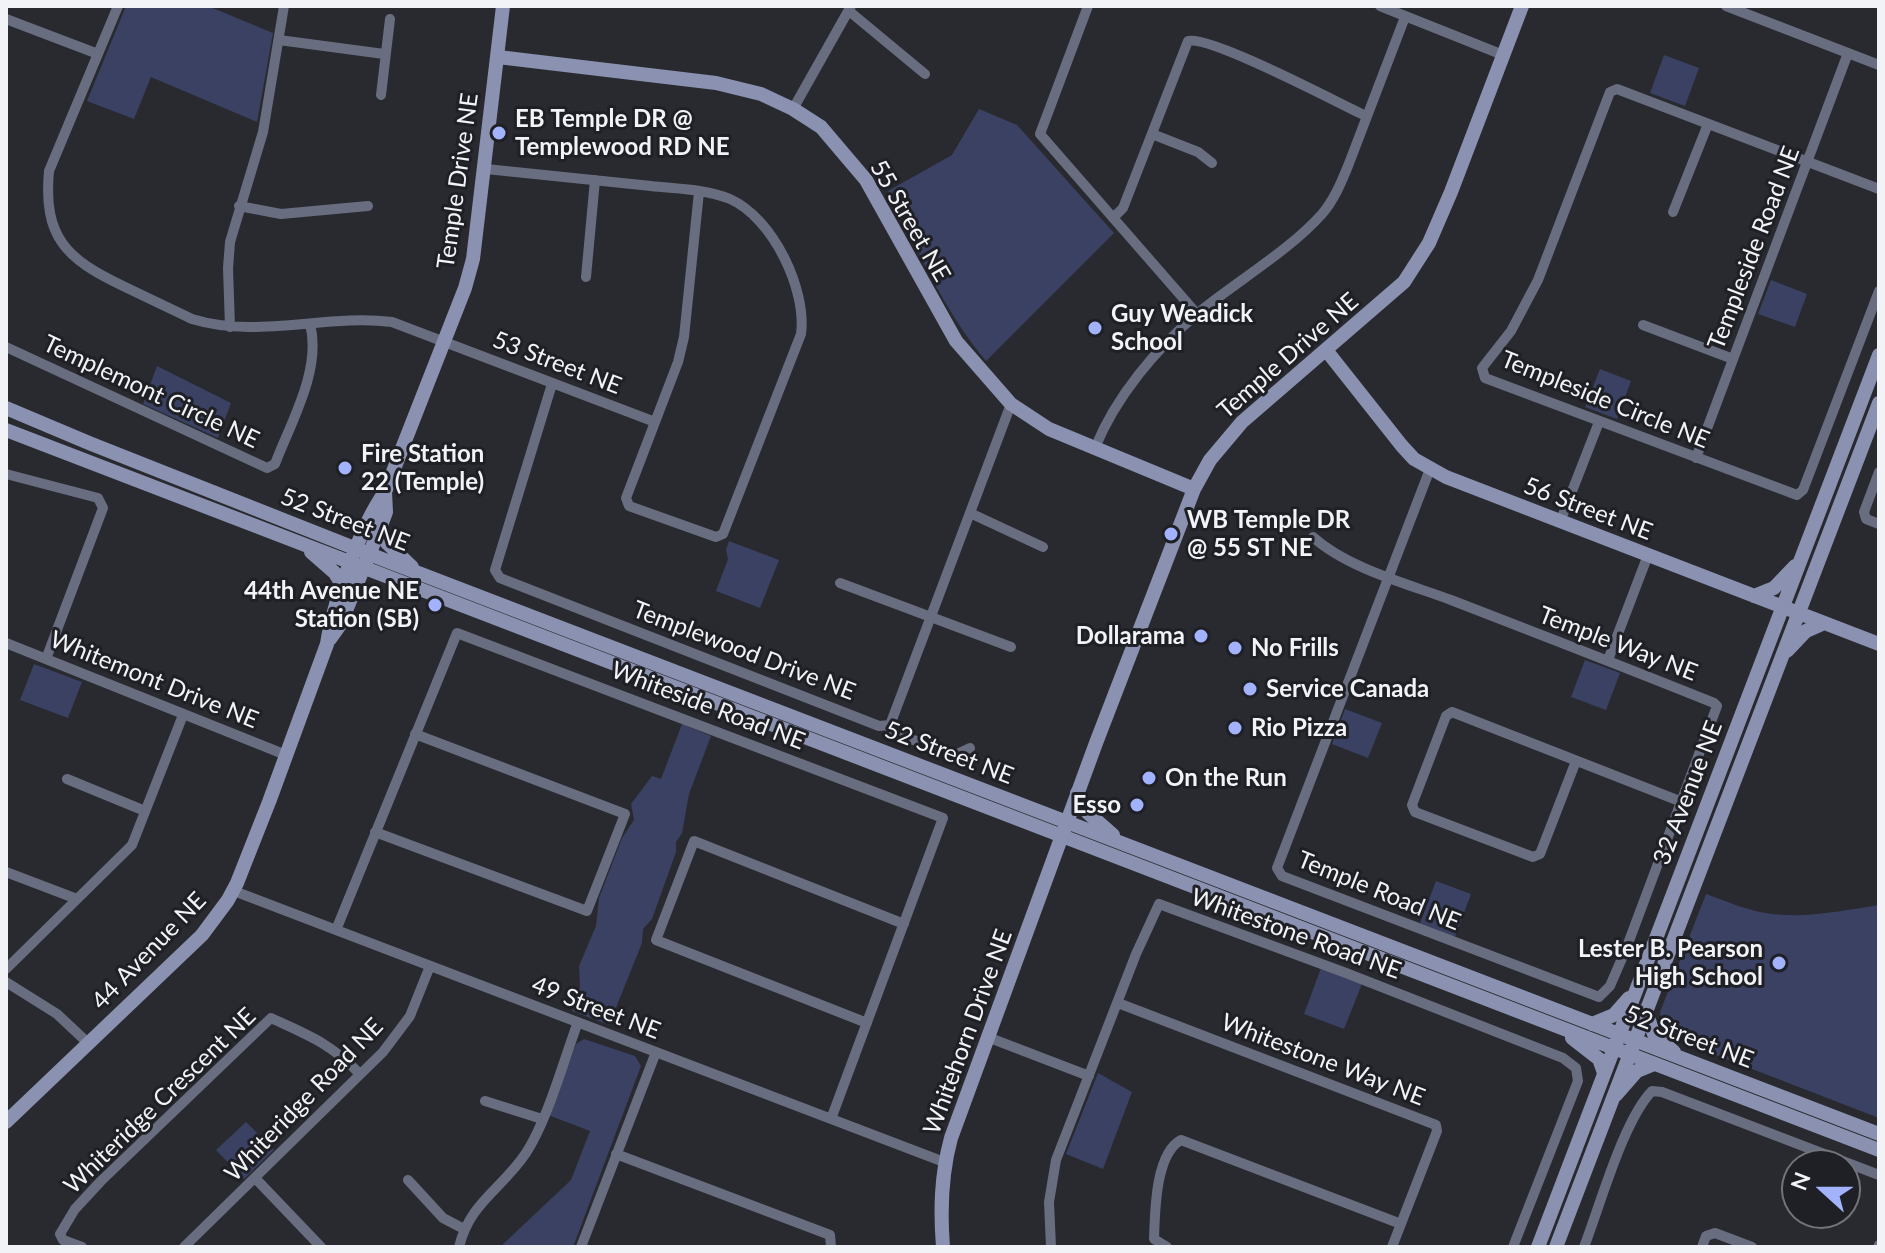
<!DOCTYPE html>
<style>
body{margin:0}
#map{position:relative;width:1885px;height:1253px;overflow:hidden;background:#292a2f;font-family:Lato,sans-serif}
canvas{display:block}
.frame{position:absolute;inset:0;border:8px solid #f2f3f6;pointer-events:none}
.north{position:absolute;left:1781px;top:1149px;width:80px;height:80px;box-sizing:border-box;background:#1f2025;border:2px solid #737479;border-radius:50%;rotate:291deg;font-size:22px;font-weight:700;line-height:32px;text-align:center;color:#f2f3f6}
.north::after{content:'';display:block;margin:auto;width:28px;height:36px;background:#a2b2fd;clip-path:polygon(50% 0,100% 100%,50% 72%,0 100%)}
</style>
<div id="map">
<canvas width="1885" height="1253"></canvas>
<div class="frame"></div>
<div class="north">N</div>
</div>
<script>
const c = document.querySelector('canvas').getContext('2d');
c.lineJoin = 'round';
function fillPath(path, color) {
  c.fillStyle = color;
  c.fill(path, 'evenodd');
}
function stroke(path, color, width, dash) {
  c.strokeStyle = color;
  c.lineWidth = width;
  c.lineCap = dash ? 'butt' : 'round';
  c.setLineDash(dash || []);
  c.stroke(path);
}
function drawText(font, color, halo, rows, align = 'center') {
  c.font = font + ' Lato,sans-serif';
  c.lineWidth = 6;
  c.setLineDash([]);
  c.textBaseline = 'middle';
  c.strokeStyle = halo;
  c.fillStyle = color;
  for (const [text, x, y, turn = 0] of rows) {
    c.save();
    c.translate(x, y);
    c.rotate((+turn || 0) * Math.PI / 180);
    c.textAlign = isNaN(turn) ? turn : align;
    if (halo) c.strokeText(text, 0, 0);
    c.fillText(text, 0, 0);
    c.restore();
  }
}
const green = new Path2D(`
 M126,6H208L273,33L257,122L151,77L134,119L87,101Z
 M1664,55L1699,68L1685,106L1650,93Z
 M979,109L1017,125L1114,233L986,361C944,311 917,249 888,191L952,155Z
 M1771,280L1807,294L1795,327L1758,314Z
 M157,366L231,403L218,438L143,404Z
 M1600,369L1631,381L1617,419L1585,407Z
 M729,541L779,560L760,608L716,591L728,559L726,550Z
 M1585,660L1620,673L1606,710L1571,697Z
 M34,664L82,682L68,718L20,700Z
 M1345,709L1382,723L1368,758L1332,744Z
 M682,724L711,736L689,794L682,833L676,842V852L652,919L643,929L642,943L609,1025L572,1011L580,987L579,966L596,926L599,898L622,838L634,820L631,804L652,776L661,779Z
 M1436,881L1471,894L1455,937L1420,923Z
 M1706,894C1723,900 1741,908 1760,912C1799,920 1840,911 1879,905V1118L1690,1045L1661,1027L1660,1012Z
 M1321,968L1362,984L1344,1029L1304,1014Z
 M584,1039L635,1056L641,1066L573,1247H500L571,1180L590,1131L548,1115L576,1044Z
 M1098,1073L1132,1092L1103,1169L1066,1154Z
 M246,1122L274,1150L244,1179L216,1150Z`);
const street = new Path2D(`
 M118,6L49,171C43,237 66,259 123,286C146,297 169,308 192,319C257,339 325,314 392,322L655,422
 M1088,6L1040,134L1197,314
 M1380,6L1503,55
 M1726,6L1879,65
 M849,11L925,74
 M6,19L98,54
 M279,40L384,54
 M381,95L390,19
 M793,109L851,6
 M1152,134L1198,152L1212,163
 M486,169C541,175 596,180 651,186C677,189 706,189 730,199C773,218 807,290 801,334L723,534L716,537L629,506L626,498L678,362L684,337L699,192
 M1879,189L1617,89L1610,92L1538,280L1511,331L1482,368L1485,378L1797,495L1803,490L1879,291
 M239,206L281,214L368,206
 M1673,212L1708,124
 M1113,218L1123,208L1188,41C1210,35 1338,103 1366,116
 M586,277L595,180
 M1643,325L1733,359
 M230,327L228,268L230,242L263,132L284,6
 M6,347L267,468L275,464C291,422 322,369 310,324
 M552,384L495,570L500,578L879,726L890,725
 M1095,448C1116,396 1156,349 1198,313C1237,281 1289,251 1322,214C1334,200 1341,183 1348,166L1405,17
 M1696,458L1848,53
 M1879,472L1864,512L1866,519L1879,524
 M6,474L98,498L103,508L46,659
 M970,513L1043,547
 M1560,522L1599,422
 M1313,537C1347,568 1408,584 1451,600C1539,634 1627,668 1714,703L1717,706L1626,949L1610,986L1599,997L1282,876L1277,868C1328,735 1379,602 1430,469
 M840,583L1011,647
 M6,643L286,755
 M1608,660L1648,555
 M890,725L1011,404
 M890,725L894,733L955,755L970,748
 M1576,761L1540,854L1533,857L1415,812L1412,805L1446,716L1452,712L1682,802
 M67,779L145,811
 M375,832L587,911L625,814L415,734
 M6,872L77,899
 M234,891L944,1162
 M336,930L457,633L943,818L831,1119
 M6,969L132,845L183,715
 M6,982L57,1014L89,1044
 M1118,1003L1436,1125L1437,1131L1392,1247
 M867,1023L656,940L694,841L904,924
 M990,1038L1089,1076
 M485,1101L542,1119
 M616,1154L830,1235L831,1247
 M256,1179L321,1247
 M408,1180L443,1218L464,1229
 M82,1247L63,1240L60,1234L75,1209L101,1181L271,1018C308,1035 330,1043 359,1073
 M184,1247L383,1052L410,1016L430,966
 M459,1247C470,1202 502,1189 526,1153C548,1119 563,1062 578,1022
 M581,1247L656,1052
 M1051,1247L1049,1202L1056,1160L1136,954L1159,904L1346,973L1563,1058L1576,1068L1578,1081L1513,1247
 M1167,1247L1154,1239C1155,1213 1155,1154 1181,1140L1401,1224
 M1584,1247C1600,1206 1623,1121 1652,1091L1662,1092L1879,1175
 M1702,1247L1706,1236L1715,1233L1752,1247
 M1878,1247L1879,1245`);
const secondary = new Path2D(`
 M498,57L716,83L761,94L793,109L821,127L866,180L956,341L1011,404L1049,429L1194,489
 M1326,350L1402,446L1414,459L1446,477L1879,644
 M6,408L89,443L382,559L1879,1134
 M6,430L1879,1150
 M380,528L387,543L412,567
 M311,552L335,573L343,586
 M1754,596L1774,588L1795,566
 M330,639L340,625L380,528L386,512L385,492
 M1787,651L1806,631L1824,623
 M1077,793L1088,813L1113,835
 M1645,1010L1654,1034L1674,1052
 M1592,1024L1614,1015L1629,998
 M1572,1038L1599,1059L1604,1073
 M1616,1095L1637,1071L1654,1064
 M6,1122L202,935L228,900L237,883L269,802L327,644C333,603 361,525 385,492L465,288L473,259L503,6
 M943,1247C940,1209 941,1175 951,1138L1096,743L1194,489L1210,460L1242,422L1404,282L1429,243L1451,192L1522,6
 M1538,1247L1879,355
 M1556,1247L1879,403`);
const markers = [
 [499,133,8,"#a2b2fd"],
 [1095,328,8,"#a2b2fd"],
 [345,468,8,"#a2b2fd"],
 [1171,534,8,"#a2b2fd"],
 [435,605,8,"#a2b2fd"],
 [1201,636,8,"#a2b2fd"],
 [1235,648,8,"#a2b2fd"],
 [1250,689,8,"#a2b2fd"],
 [1235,728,8,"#a2b2fd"],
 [1149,778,8,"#a2b2fd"],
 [1137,805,8,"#a2b2fd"],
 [1779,963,8,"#a2b2fd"]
];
const poiNames = [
 ["EB Temple DR @",515,119],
 ["Templewood RD NE",515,147],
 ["Guy Weadick",1111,314],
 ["School",1111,342],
 ["Fire Station",361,454],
 ["22 (Temple)",361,482],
 ["WB Temple DR",1187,520],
 ["@ 55 ST NE",1187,548],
 ["44th Avenue NE",419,591,"right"],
 ["Station (SB)",419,619,"right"],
 ["Dollarama",1185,636,"right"],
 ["No Frills",1251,648],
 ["Service Canada",1266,689],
 ["Rio Pizza",1251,728],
 ["On the Run",1165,778],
 ["Esso",1121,805,"right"],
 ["Lester B. Pearson",1763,949,"right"],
 ["High School",1763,977,"right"]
];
const streetNames = [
 ["Temple Drive NE",458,181,-82],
 ["55 Street NE",910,221,60],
 ["Templeside Road NE",1754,248,-69],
 ["Temple Drive NE",1288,356,-41],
 ["53 Street NE",557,363,21],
 ["Templemont Circle NE",151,392,25],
 ["Templeside Circle NE",1605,400,22],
 ["56 Street NE",1588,509,21],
 ["52 Street NE",345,520,21],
 ["Temple Way NE",1618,644,21],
 ["Templewood Drive NE",744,651,21],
 ["Whitemont Drive NE",154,680,22],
 ["Whiteside Road NE",708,706,21],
 ["52 Street NE",949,753,21],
 ["32 Avenue NE",1688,793,-69],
 ["Temple Road NE",1379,891,22],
 ["Whitestone Road NE",1296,934,20],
 ["44 Avenue NE",149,951,-46],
 ["49 Street NE",596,1008,21],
 ["Whitehorn Drive NE",968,1032,-70],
 ["52 Street NE",1689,1037,21],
 ["Whitestone Way NE",1323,1060,21],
 ["Whiteridge Road NE",304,1100,-46],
 ["Whiteridge Crescent NE",160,1101,-44]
];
fillPath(green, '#3a4162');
stroke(street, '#686d80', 10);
stroke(secondary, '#8b92b1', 14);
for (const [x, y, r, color] of markers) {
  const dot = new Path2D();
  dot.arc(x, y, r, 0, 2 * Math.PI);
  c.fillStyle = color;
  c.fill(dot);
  stroke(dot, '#1f2025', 3);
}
drawText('bold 24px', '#f2f3f6', '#1f2025', poiNames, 'left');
drawText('24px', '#f2f3f6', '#1f2025', streetNames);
</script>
